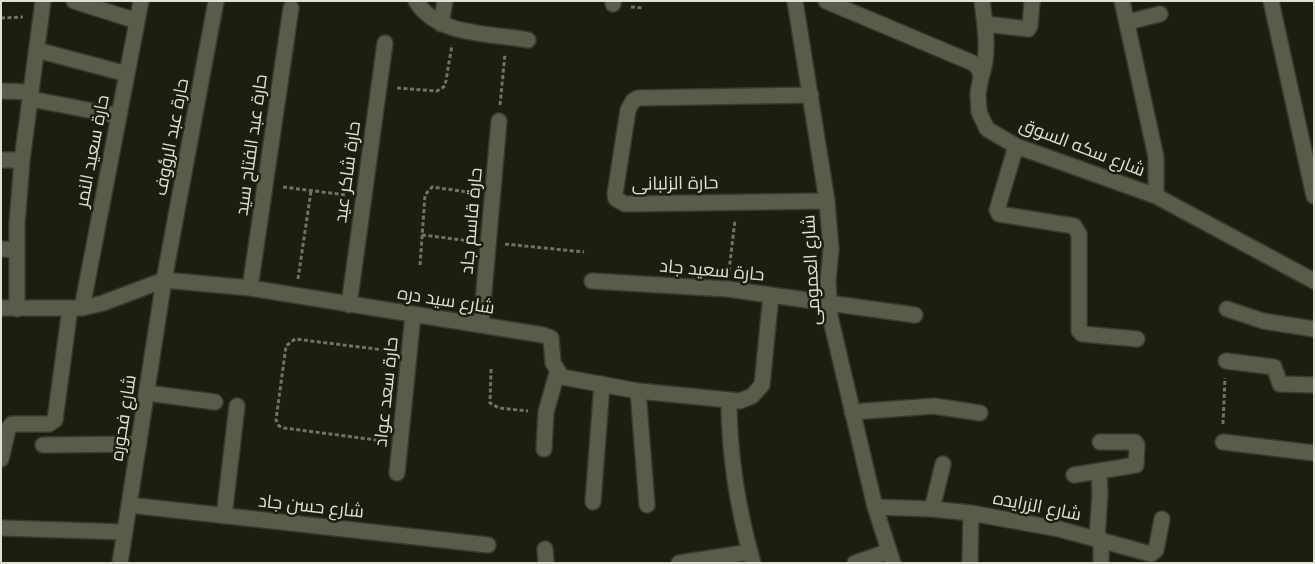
<!DOCTYPE html>
<meta charset="utf-8">
<style>
body{margin:0}
#map{position:relative;width:1315px;height:564px;overflow:hidden;background:#1e1e0e;font-family:Lora,serif}
canvas{display:block}
.frame{position:absolute;inset:0;border:2px solid #e0e0d5;pointer-events:none}
</style>
<div id="map">
<canvas width="1315" height="564"></canvas>
<div class="frame"></div>
</div>
<script>
const c = document.querySelector('canvas').getContext('2d');
c.lineJoin = 'round';
function stroke(path, color, width, dash) {
  c.strokeStyle = color;
  c.lineWidth = width;
  c.lineCap = dash ? 'butt' : 'round';
  c.setLineDash(dash || []);
  c.stroke(path);
}
function drawText(font, color, halo, rows, align = 'center') {
  c.font = font + ' Lora,Cairo,serif';
  c.lineWidth = 5;
  c.setLineDash([]);
  c.textBaseline = 'middle';
  c.strokeStyle = halo;
  c.fillStyle = color;
  for (const [text, x, y, turn = 0] of rows) {
    c.save();
    c.translate(x, y);
    c.rotate((+turn || 0) * Math.PI / 180);
    c.textAlign = isNaN(turn) ? turn : align;
    if (halo) c.strokeText(text, 0, 0);
    c.fillText(text, 0, 0);
    c.restore();
  }
}
const path = new Path2D(`
 M631,7L643,8
 M1,18L23,17
 M397,88L437,91L445,86L452,45
 M500,105L505,54
 M283,187L346,195
 M422,235L471,241
 M505,244L584,252
 M420,265L425,195L432,187L475,193
 M729,271L735,220
 M298,279L311,191
 M491,369L490,403L499,408L528,411
 M1223,424L1225,378
 M384,441L284,428L279,426L276,420L286,346L295,339L392,351`);
const street = new Path2D(`
 M74,1L137,21
 M416,1C438,37 492,33 528,40
 M795,1L827,201L831,249L828,281L830,316L875,507L893,563
 M826,1L973,63L979,69L981,77L978,93L979,112L987,129L1016,146L1156,196L1314,281
 M1122,1L1156,157V196
 M1271,1L1314,196
 M613,4V1
 M1128,22L1160,14
 M441,24L445,1
 M985,24L1028,29L1030,26L1032,1
 M37,50L127,74
 M981,77C990,54 985,26 982,1
 M1,91L31,92
 M811,95L638,98L633,101L628,110L615,194L616,199L625,204L827,201
 M31,99L119,116
 M1016,146L997,210L999,214L1074,226L1079,234V331L1082,334L1137,339
 M1,160H22
 M1,249L17,250
 M592,281L727,289L915,315
 M250,288L291,8
 M349,305L385,43
 M1,308H82L103,303L164,280L250,288L543,335L551,338L553,363L562,377L638,391L740,401L752,396L762,385L771,295
 M82,308L141,1
 M17,309V224L22,160L43,1
 M1227,309L1263,321L1314,329
 M481,325L499,121
 M1226,361L1274,367L1280,384L1314,385
 M638,391L647,505
 M147,393L215,402
 M729,400C729,456 738,510 753,563
 M852,412L934,406L980,413
 M1223,442L1314,453
 M43,445L139,444
 M544,449L546,412L557,373
 M1,459L8,429L12,424H49L55,420L70,308
 M397,473L413,315
 M1074,475L1136,465L1137,445L1135,442H1100
 M593,502L602,384
 M129,505L488,545
 M875,507L932,509L971,513L1059,529L1151,554L1156,550L1162,519
 M932,509L943,464
 M224,516L237,406
 M1,528L124,532
 M1097,538L1100,494L1099,471
 M545,549L546,563
 M120,563L164,280L216,1
 M679,563L750,552
 M855,563L889,551
 M970,563L971,513
 M1101,563V539`);
const streetNames = [
 ["حارة عبد الرؤوف",172,137,-79],
 ["حارة عبد الفتاح سيد",252,145,-82],
 ["شارع سكه السوق",1082,148,21],
 ["حارة سعيد النمر",93,151,-79],
 ["حارة شاكر عيد",348,172,-82],
 ["حارة الزلبانى",675,184,-1],
 ["حارة قاسم جاد",472,221,-85],
 ["شارع العمومى",812,270,-93],
 ["حارة سعيد جاد",712,271,5],
 ["شارع سيد دره",446,301,9],
 ["حارة سعد عواد",387,392,-84],
 ["شارع فحوره",124,418,-81],
 ["شارع حسن جاد",311,507,6],
 ["شارع الزرايده",1037,507,11]
];
stroke(street, '#38382f', 18);
stroke(path, '#727264', 3, [4, 2.5]);
stroke(street, '#5a5b48', 15);
drawText('18px', '#e0e0d5', '#1e1e0e', streetNames);
</script>
